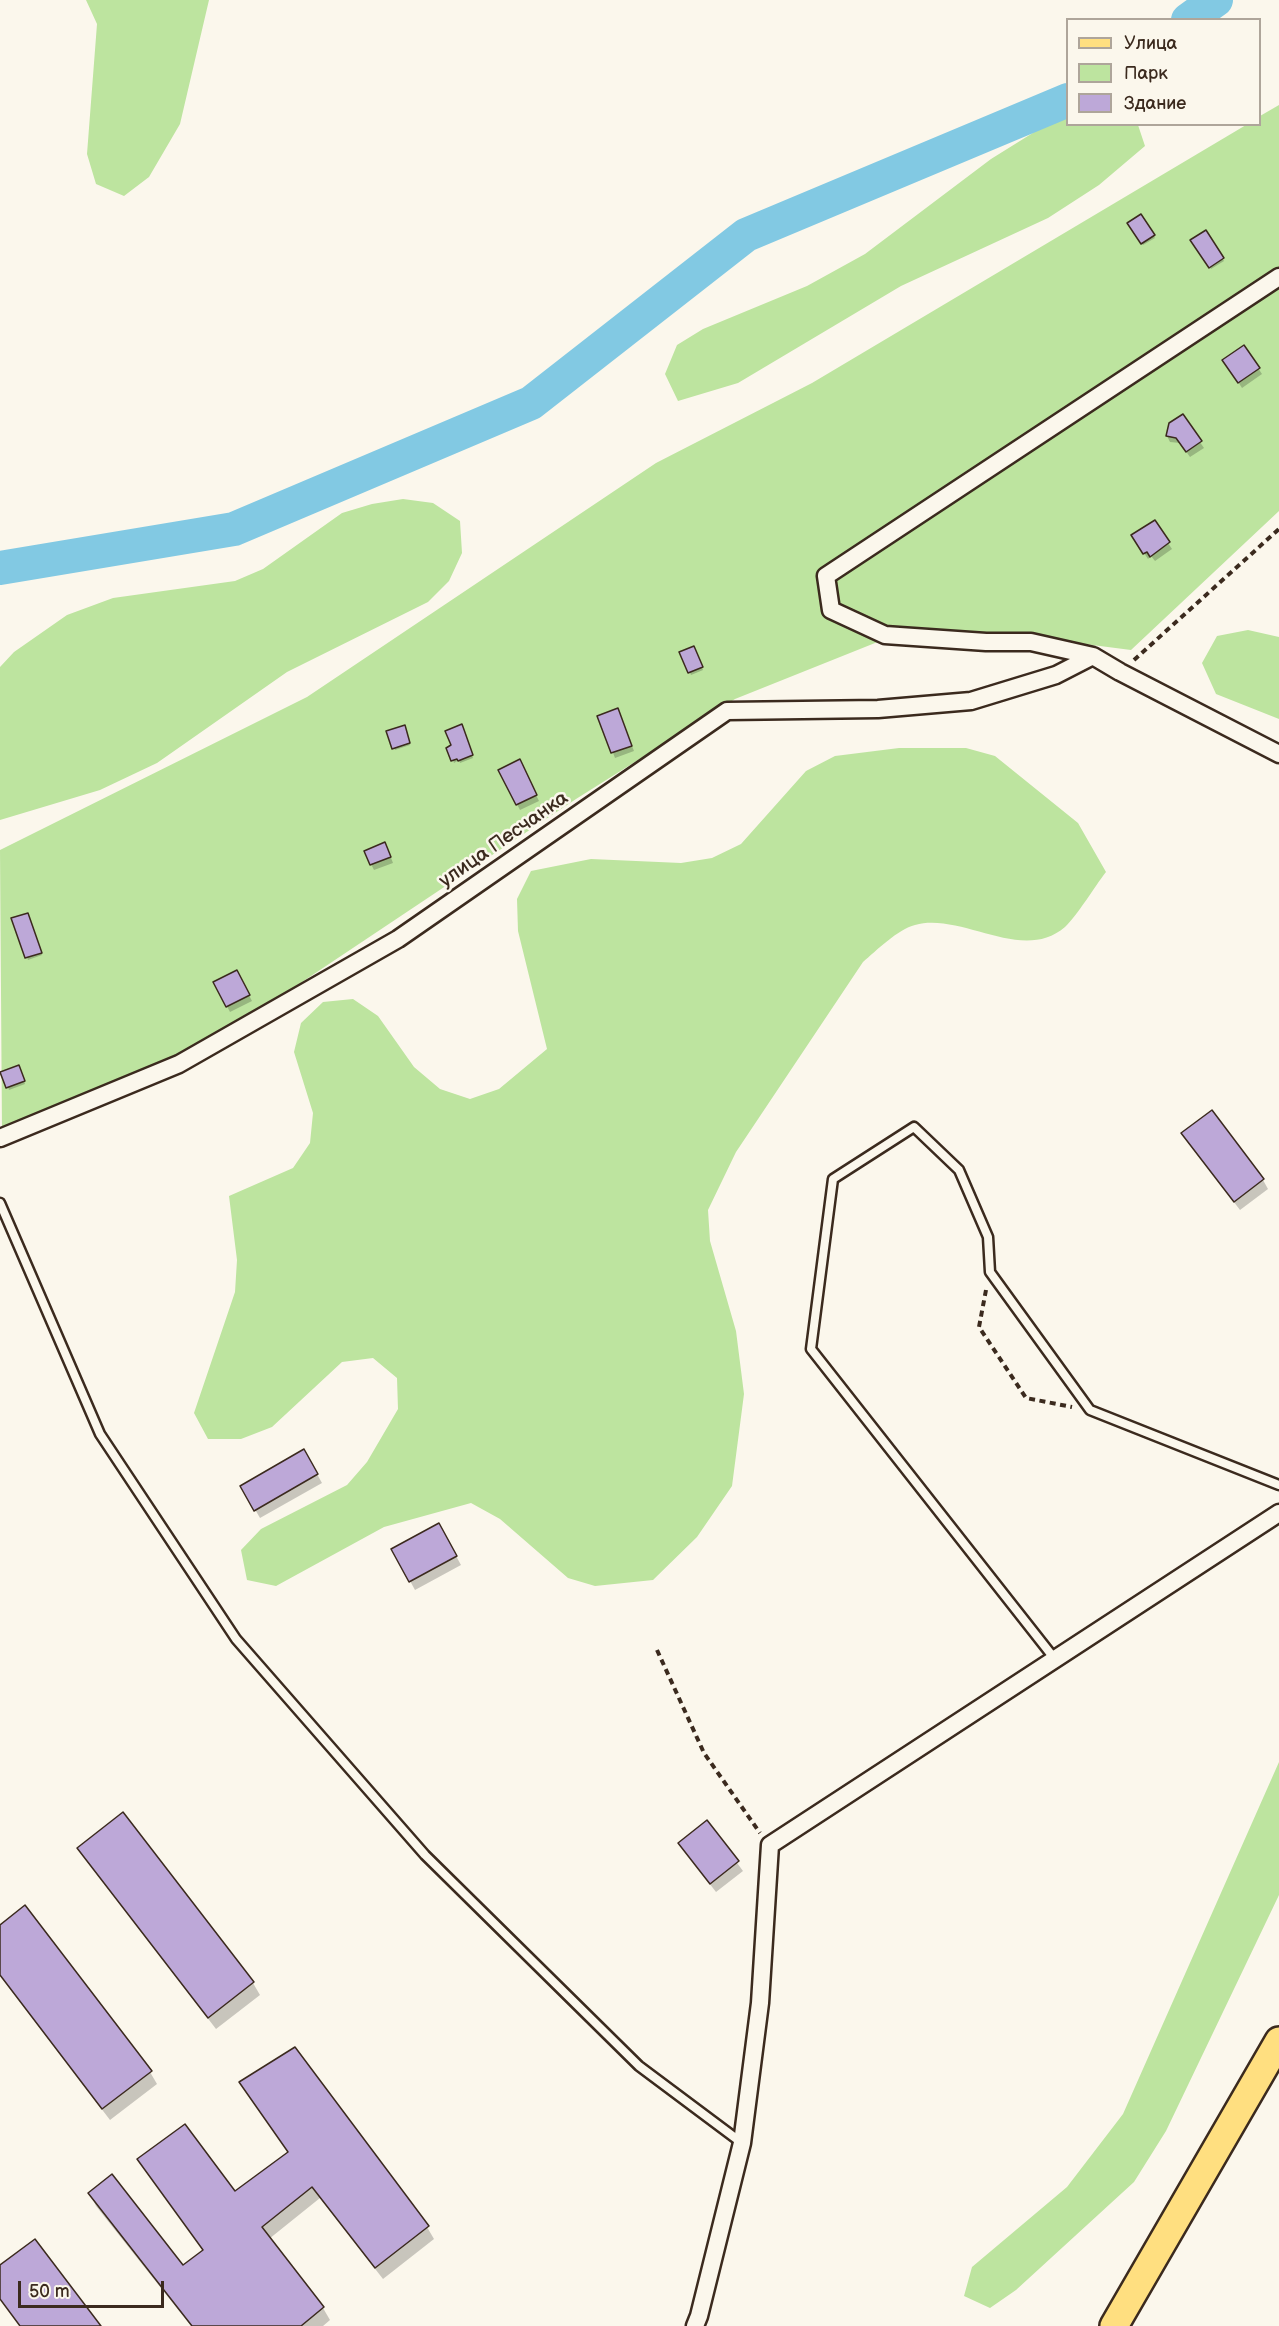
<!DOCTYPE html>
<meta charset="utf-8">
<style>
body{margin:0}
#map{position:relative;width:1279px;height:2326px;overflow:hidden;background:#fbf7ec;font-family:"Balsamiq Sans",sans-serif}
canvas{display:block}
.legend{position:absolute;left:1066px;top:18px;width:195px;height:108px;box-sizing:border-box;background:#fbf7ec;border:2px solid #aea59a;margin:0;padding:8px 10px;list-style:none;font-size:18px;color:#3b2a1e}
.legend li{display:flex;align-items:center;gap:12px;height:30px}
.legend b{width:30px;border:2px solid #aea59a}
.scale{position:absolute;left:18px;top:2281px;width:146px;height:27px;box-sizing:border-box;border:3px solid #3b2a1e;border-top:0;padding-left:8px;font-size:18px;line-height:21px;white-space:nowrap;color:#3b2a1e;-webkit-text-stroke:4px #fbf7ec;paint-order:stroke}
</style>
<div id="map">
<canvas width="1279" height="2326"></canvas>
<ul class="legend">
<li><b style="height:8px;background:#ffdf80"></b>Улица</li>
<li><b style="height:16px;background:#bde49f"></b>Парк</li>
<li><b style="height:16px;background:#bda8d8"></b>Здание</li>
</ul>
<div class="scale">50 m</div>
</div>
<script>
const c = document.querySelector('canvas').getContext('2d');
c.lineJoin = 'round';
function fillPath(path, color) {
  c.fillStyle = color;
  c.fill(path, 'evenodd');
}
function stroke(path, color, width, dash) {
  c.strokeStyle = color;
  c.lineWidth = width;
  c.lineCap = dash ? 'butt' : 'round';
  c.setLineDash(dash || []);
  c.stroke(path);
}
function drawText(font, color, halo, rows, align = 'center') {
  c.font = font + ' "Balsamiq Sans",sans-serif';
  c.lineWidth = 5;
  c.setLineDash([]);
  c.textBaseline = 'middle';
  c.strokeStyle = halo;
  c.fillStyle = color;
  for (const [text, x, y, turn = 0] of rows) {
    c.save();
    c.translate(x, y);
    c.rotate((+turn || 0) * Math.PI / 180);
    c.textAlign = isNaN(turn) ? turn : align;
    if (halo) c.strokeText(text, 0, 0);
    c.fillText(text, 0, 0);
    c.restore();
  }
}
const green = new Path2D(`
 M86,0H209L180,124L149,177L124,196L96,184L87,154L97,24Z
 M1279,105V511L1131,650L1015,635L915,627L735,699L576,799L296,986L135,1078L2,1133L0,850L307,697L656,463L812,383L1246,125L1260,124V116Z
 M1067,118L1068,124L1138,125L1145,146L1099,185L1048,218L901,286L738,383L678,401L665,374L677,345L703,329L807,286L865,254L991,159L1044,126Z
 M403,499L433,503L460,521L462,553L449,581L428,602L287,672L157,763L100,790L0,820V667L14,652L67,615L113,598L235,581L263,569L342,513L372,504Z
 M1248,630L1279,637V719L1216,694L1202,663L1217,636Z
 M899,748H966L995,756L1078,823L1106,872C1095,886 1077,916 1065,927C1022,964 962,912 915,925C898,929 876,951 863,962L736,1152L708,1210L710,1241L736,1331L744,1394L732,1486L697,1537L653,1580L595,1586L568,1578L500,1519L471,1503L384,1527L276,1586L247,1580L241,1550L261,1529L347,1485L367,1462L398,1409L397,1378L373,1358L342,1362L272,1427L241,1439H208L194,1413L235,1292L237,1260L229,1196L293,1168L310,1143L313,1113L294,1052L301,1023L323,1002L353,999L378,1016L414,1067L440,1089L470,1099L499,1089L547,1049L518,931L517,899L531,871L591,859L681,863L712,858L741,844L806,771L835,756Z
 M1279,1762V1895L1166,2131L1134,2182L1016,2290L990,2308L964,2296L972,2267L1067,2187L1123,2114Z`);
const shadow = new Path2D(`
 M1141,216L1155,238L1143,245L1129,223Z
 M1205,232L1224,261L1211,269L1192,241Z
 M1244,347L1262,374L1242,388L1227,365Z
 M1182,416L1204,448L1190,457L1180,443L1170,442L1167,436Z
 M1154,522L1172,549L1155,561L1151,556L1148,559L1136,541Z
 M695,650L703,670L691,675L681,653Z
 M620,716L634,751L615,758L599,717Z
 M462,728L473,758L460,763L459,760L454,763L448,748L453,746Z
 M405,729L410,745L395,750L394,748Z
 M522,767L539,801L520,810L500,771Z
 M388,850L393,863L374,870L371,864Z
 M28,917L42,955L28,960L13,919Z
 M240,978L252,1001L230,1012L215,983Z
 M20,1069L25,1084L9,1090L2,1073Z
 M1188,1142L1263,1180L1268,1189L1240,1210Z
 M304,1451L322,1483L260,1518L242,1487Z
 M439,1525L461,1565L415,1590L393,1550Z
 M123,1814L253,1983L260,1995L216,2029L86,1860L79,1848Z
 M707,1822L743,1871L716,1892L685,1852Z
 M0,1926L150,2072L157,2084L110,2120L0,1976Z
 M289,2153L427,2227L434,2239L383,2279L320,2198L269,2239L323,2308L330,2320L323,2326H191L96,2206L90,2194L183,2267L204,2251L235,2193Z`);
const river = new Path2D(`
 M1188,20L1216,0
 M0,568L234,529L531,403L746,235L1068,100`);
const building = new Path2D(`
 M1141,214L1155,235L1141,244L1127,223Z
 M1206,230L1224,258L1209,268L1190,240Z
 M1244,345L1260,368L1238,383L1222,360Z
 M1183,414L1202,441L1186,452L1176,438L1166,436L1169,423Z
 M1155,520L1170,542L1150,557L1147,552L1143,554L1131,535Z
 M694,646L703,667L688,673L679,652Z
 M618,708L632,746L611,753L597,716Z
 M462,724L473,755L458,761L457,759L451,761L446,748L451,745L445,731Z
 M405,725L410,743L392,749L386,731Z
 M520,759L537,795L516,805L498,770Z
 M385,842L391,857L370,865L364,851Z
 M28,913L42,953L25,958L11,918Z
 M237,970L250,995L226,1007L213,982Z
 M19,1065L25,1081L6,1088L0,1072Z
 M1212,1110L1264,1179L1234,1202L1181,1133Z
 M304,1449L318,1474L254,1511L240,1486Z
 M439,1523L457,1556L409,1582L391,1549Z
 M123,1812L254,1982L208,2018L77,1848Z
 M707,1820L739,1861L710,1884L678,1843Z
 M25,1905L152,2071L102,2109L0,1975V1925Z
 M295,2047L429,2226L375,2268L312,2187L262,2227L324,2307L301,2326H192L88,2193L112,2174L183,2265L203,2250L137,2159L185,2124L235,2191L288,2152L239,2082Z
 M35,2239L101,2326H20L0,2299V2265Z`);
const path = new Path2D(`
 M1134,660L1279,529
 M986,1290L979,1327L1026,1398L1072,1407
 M657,1650L704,1753L760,1833`);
const lane = new Path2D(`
 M0,1203L100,1434L236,1639L425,1855L639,2066L742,2143
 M1054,1658L811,1349L833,1179L914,1127L959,1170L988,1237L990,1272L1090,1410L1279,1485`);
const street = new Path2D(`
 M1093,656L1031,642H986L885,635L831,610L826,576L1279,277
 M0,1138L179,1064L398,939L727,711L878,709L971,701L1056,675L1093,656L1120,672L1279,754
 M695,2326L699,2316L742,2143L760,2003L770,1845L1279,1513`);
const primary = new Path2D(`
 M1114,2326L1279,2041`);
const streetNames = [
 ["улица Песчанка",504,840,-35]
];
fillPath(green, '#bde49f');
fillPath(shadow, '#0003');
stroke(river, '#82c9e3', 34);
fillPath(building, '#bda8d8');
stroke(building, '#3b2a1e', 1.5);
stroke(lane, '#3b2a1e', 13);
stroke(street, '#3b2a1e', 21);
stroke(primary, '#3b2a1e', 32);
stroke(path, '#3b2a1e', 4, [6, 4.5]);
stroke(lane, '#fbf7ec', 8);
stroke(street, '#fbf7ec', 16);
stroke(primary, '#ffdf80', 27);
drawText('20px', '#3b2a1e', '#fbf7ec', streetNames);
</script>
